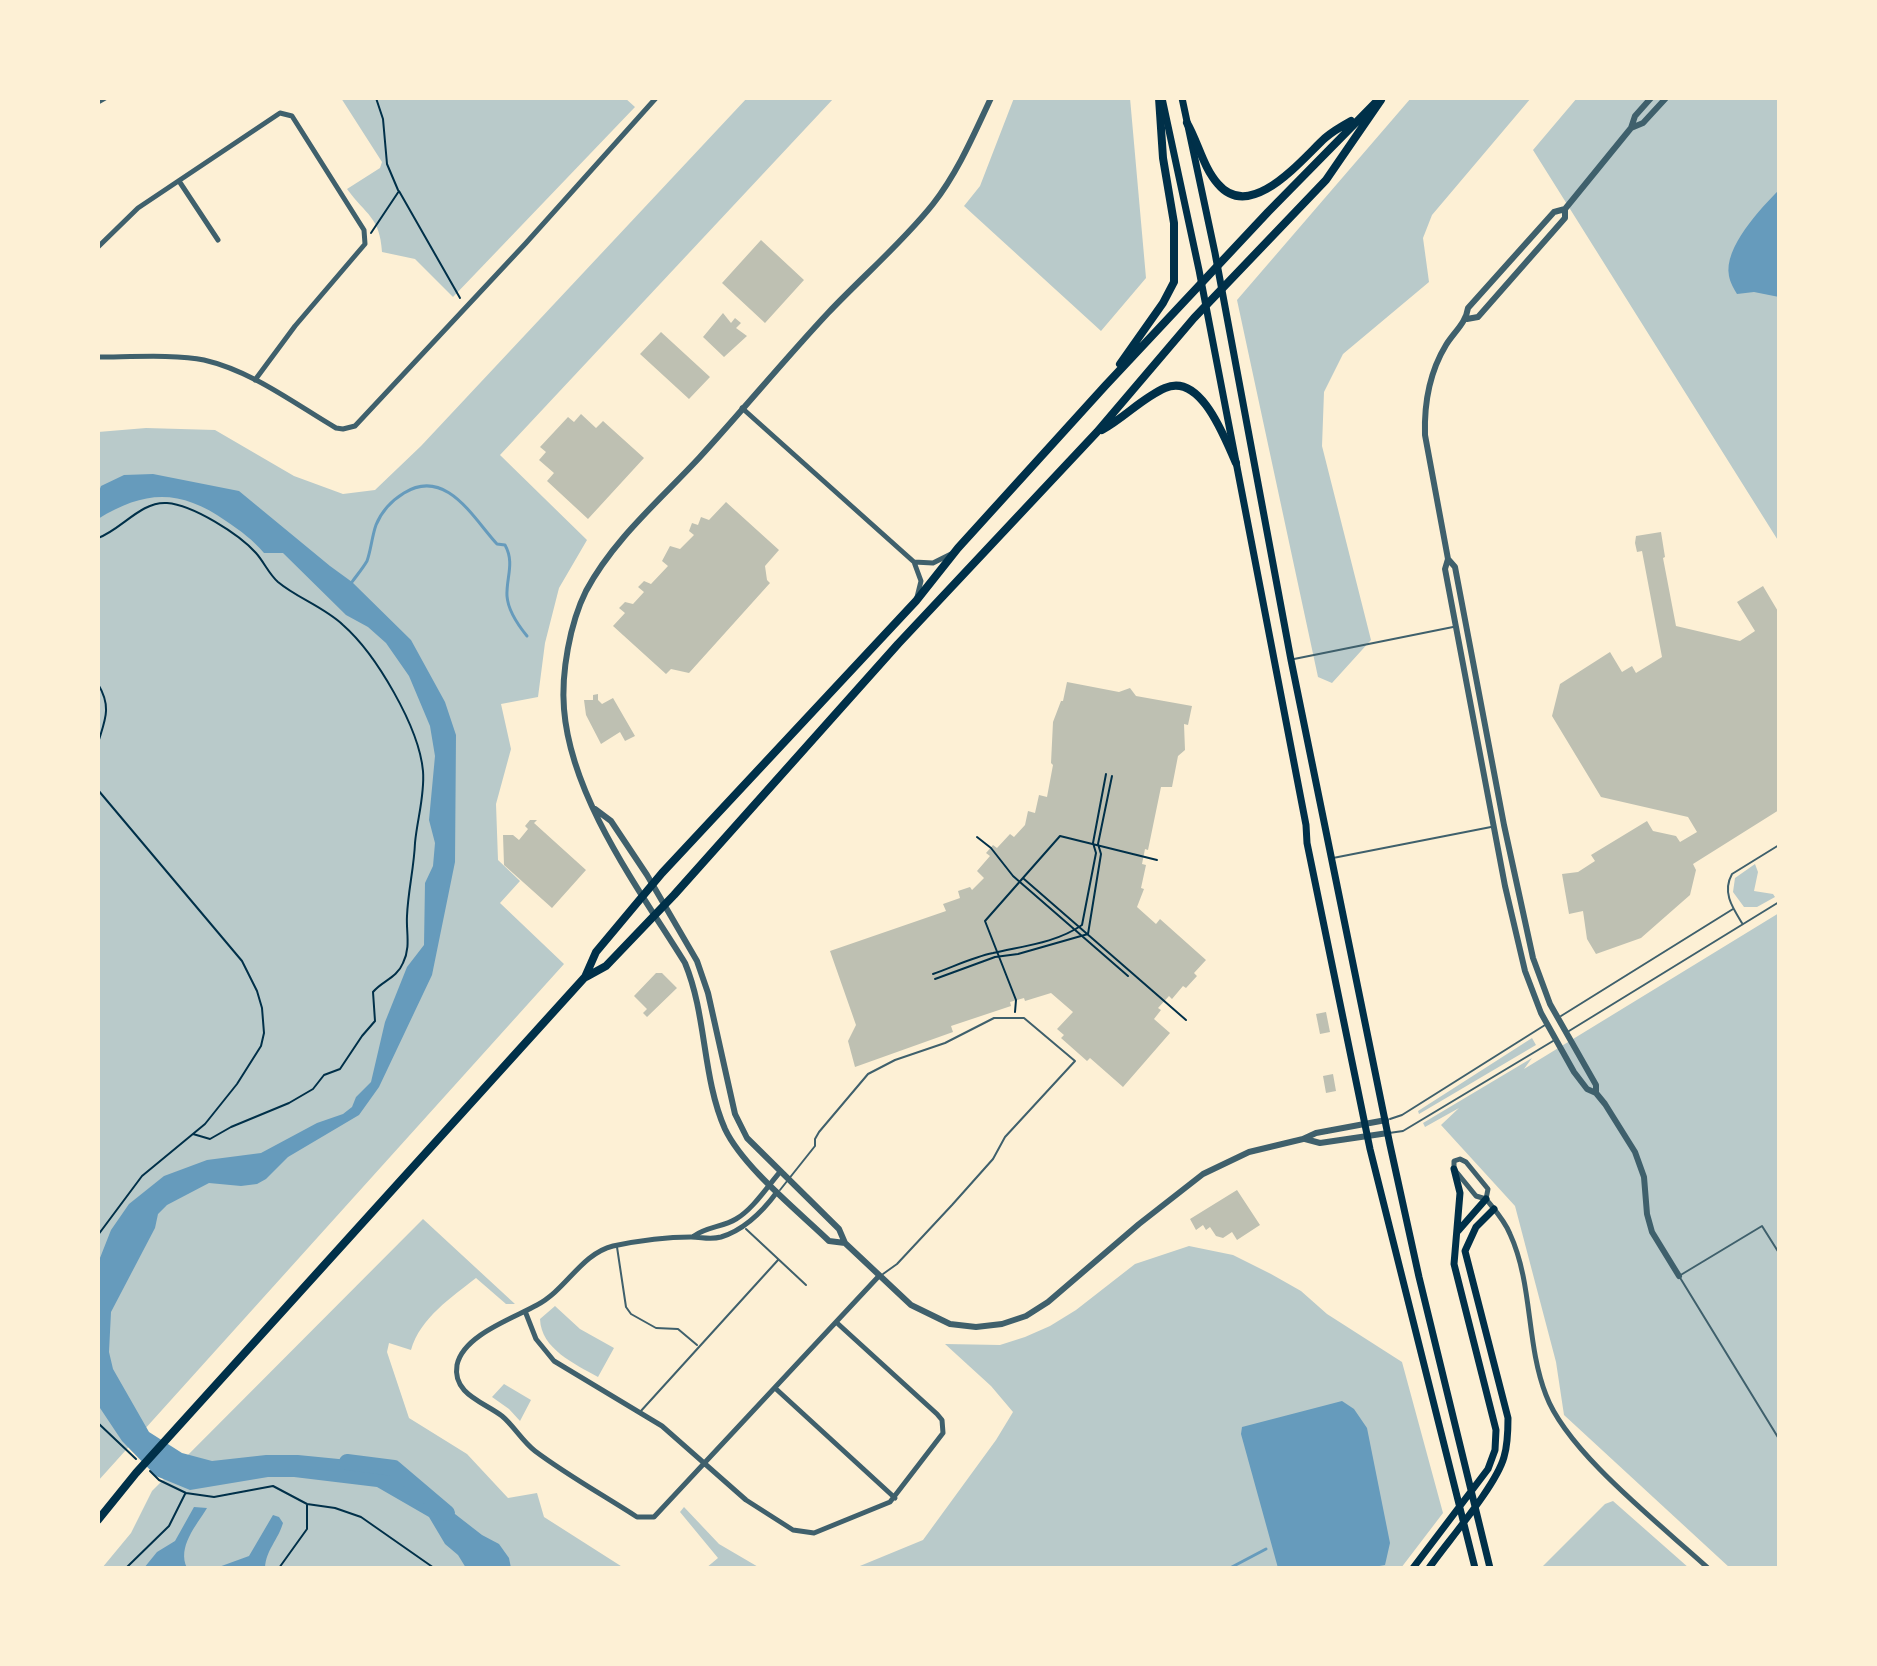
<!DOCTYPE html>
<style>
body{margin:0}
#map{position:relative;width:1877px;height:1666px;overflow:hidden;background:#fdf0d5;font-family:"Fira Sans Condensed",sans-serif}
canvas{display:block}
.frame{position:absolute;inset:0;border:100px solid #fdf0d5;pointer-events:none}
</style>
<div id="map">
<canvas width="1877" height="1666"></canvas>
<div class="frame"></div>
</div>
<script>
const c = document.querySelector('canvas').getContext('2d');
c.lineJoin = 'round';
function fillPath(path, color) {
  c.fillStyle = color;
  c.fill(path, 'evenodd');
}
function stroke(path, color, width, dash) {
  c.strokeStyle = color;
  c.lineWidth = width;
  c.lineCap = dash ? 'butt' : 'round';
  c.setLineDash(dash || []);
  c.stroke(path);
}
const green = new Path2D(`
 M341,98H625L635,107L453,297L415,259L382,252C380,217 366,215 347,189L380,168L382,162Z
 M747,98H834L500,455L587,540L559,588L545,643L538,697L501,704L511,749L496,804L498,860L520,881L500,903L564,964L98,1481V432L146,428L215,430L294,476L343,494L375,490L421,446Z
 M1014,98H1130L1146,278L1101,331L964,206L980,186Z
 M1411,98H1531L1432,215L1423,238L1429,282L1343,354L1324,392L1322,446L1371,640L1332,683L1318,677L1237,300Z
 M1577,98H1779V542L1533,150Z
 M1755,864L1758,872L1754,891L1773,894L1775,897L1757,907H1744L1733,892L1735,878Z
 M1779,913V1568H1730L1564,1415L1556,1362L1515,1206L1441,1125L1459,1108L1425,1127L1423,1123L1532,1058L1524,1069Z
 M1532,1038L1536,1045L1419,1114L1418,1111Z
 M423,1219L515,1304H506L476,1278C452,1297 420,1318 411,1350L389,1343L387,1352L409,1418L467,1454L508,1498L537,1493L544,1517L624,1568H102L131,1533L152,1491Z
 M1189,1246L1233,1255L1271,1274L1301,1291L1327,1314L1402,1362L1443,1513L1401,1568H855L923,1540L996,1440L1013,1412L991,1386L945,1344L1000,1345L1025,1337L1050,1326L1076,1310L1135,1264Z
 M555,1306L580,1329L614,1348L598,1377C575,1364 541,1349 540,1319Z
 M504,1384L531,1400L520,1421L509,1409L492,1397Z
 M1613,1501L1689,1568H1541L1605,1504Z
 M684,1507L719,1544L760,1568H706L718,1558L680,1512Z`);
const water = new Path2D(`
 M1779,190V297L1754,292L1737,294C1734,289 1730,282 1729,276C1723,248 1761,208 1779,190Z
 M153,474L239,491L330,566L352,582L411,640L445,702L456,735L455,862L432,975L379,1087L359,1115L288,1157L266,1179L257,1184L241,1186L209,1183L167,1205L158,1214L155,1228L111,1312L109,1352L113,1369L149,1432L182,1453L212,1461L266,1455H298L359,1461L415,1484L431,1499L446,1507L482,1535L499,1544L509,1558L511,1568H466L458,1555L445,1544L429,1517L377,1487L294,1477H268L190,1490L156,1476L122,1441L98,1405V1263L111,1230L129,1204L164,1176L207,1160L261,1153L317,1123L343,1114L352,1107L356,1097L371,1082L385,1022L407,967L424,945L425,883L433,866L435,843L429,820L435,756L430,726L409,676L386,643L368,627L346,615L283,553H264C253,540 241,531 226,521C180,489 145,490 98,519V494L101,486L124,475Z
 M1342,1401L1354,1409L1367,1428L1390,1543L1385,1565L1368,1568H1278L1241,1434L1242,1427Z
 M194,1507L207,1508C196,1526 177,1547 187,1568H144L157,1552L175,1541Z
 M273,1515L279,1517L283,1523C278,1540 266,1550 265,1568H216L249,1556Z`);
const stream = new Path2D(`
 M352,582C357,575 363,568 367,561C371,550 372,536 376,525C382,510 391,501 404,493C446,467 473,518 497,544L505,545C515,563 506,578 507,596C508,611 518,625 527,636
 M1230,1568L1266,1549`);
const river = new Path2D(`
 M347,1462L394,1468L447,1513`);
const building = new Path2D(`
 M761,240L804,280L765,323L722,283Z
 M723,313L731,323L735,318L741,323L736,328L747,336L724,357L703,337Z
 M661,332L710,377L689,399L640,354Z
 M581,414L596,428L603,421L644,458L588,519L547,481L554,473L539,460L546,452L540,447L568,417L574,422Z
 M726,502L779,550L765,566L767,580L770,583L689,673L671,669L666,674L613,626L625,613L619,608L625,602L633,604L644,592L638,587L644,581L651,584L668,566L662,561L670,546L680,549L694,535L689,531L692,523L698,525L701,517L709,520Z
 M1661,532L1665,557L1663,558L1676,626L1740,641L1755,631L1737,602L1763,586L1779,613V810L1693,864L1696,870L1690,895L1641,938L1596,954L1587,939L1583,911L1569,914L1562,874L1578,872L1595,861L1591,855L1647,821L1653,831L1676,836L1680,842L1697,832L1688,817L1601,797L1552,716L1560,684L1610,652L1622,672L1632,666L1636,673L1662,657L1642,551L1637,552L1635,543L1636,536Z
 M1067,682L1119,692L1130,688L1136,696L1192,706L1188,725L1184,724L1185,750L1178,756L1172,787H1161L1148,850L1145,849L1142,864L1146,865L1141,888L1144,889L1137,907L1156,924L1160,919L1206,960L1194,973L1197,976L1186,988L1183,986L1172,999L1169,996L1158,1008L1161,1010L1154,1019L1170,1033L1123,1087L1090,1058L1087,1061L1061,1038L1064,1035L1057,1029L1073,1012L1051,993L1025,1001L1024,998L1010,1002L1011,1006L951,1026L953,1032L855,1067L848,1041L856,1025L830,951L946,911L943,904L960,898L958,891L970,887L972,890L984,878L977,871L990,856L986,853L993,845L997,848L1010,834L1014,837L1025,825L1028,811L1035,813L1039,795L1047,797L1053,765L1051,763L1053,722L1061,701H1063Z
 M598,694V700L602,704L613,698L635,736L625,741L620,732L601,744L586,715L584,700H593V695Z
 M530,820H537L534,823L586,870L552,908L504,865L503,835H513L519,840L528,829L525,826Z
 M656,973H662L677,988L647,1017L643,1013L647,1009L634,996Z
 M1326,1012L1330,1032L1320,1034L1316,1014Z
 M1333,1074L1336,1091L1326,1093L1323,1076Z
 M1237,1190L1260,1225L1237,1240L1232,1232L1223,1238L1216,1236L1210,1227L1206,1230L1203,1225L1196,1230L1190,1219Z`);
const path = new Path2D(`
 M376,98L383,119L387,164L398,190
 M371,233L399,191L460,298
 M98,538C121,530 141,501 167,503C193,505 239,534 256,553C264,562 269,574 278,582C297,598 324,607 343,625C376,654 419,727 423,771C425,795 417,820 415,843C414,868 408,891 407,916C406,932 411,947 403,963C397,978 382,981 373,992L375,1021L362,1036L340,1069L324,1075L313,1089L289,1103L231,1127L210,1139L193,1134
 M98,684C112,707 105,720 98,743
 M98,790L242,961L257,991L262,1008L264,1033L261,1046L237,1084L205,1124L142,1176L98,1235
 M977,837L991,848L1013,876L1128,976
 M1024,879L1186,1020
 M933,974C953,967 973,957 993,953C1023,946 1056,943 1082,925L1096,853L1093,843L1106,774
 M935,979L995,957L1018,954L1088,934L1101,854L1098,844L1112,776
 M1015,1012L1016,1000L985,921L1060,836L1157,860
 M98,1423L136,1459
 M150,1471L159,1480L186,1493L214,1497L273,1486L307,1504L335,1508L361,1517L434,1568
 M126,1568L169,1526L185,1494
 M279,1568L307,1529V1505`);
const service = new Path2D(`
 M1294,659L1453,627
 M1333,858L1491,827
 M1742,923C1732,907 1722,892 1732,874L1779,845
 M1561,1016L1733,909
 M1569,1031L1779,902
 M1390,1119L1402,1115L1545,1025
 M1389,1133L1403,1131L1553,1041
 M780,1190L815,1146V1139L819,1132L868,1074L895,1060L945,1043L994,1018H1024L1075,1061L1005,1137L993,1159L952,1205L897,1264L883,1274
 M746,1229L806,1285
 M617,1247L626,1307L631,1314L656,1328L678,1329L697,1345
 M1779,1253L1762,1226L1679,1276L1779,1439
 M640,1412L778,1260`);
const minor = new Path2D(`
 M98,102L105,98
 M179,181L218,240
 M98,247L138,208L280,113L292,116L364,230L365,244L295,326L255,380
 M98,357C127,357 178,354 204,360C252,371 295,404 336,428L343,429L355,426L526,243L656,98
 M742,408L914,562L921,581L917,597
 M914,562L933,563L951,554
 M777,1192C763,1211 744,1230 721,1237C710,1240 702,1237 691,1237C667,1237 637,1241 613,1246C581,1254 566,1290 537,1305C514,1318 463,1335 457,1365C452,1394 484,1402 502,1416C514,1426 522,1441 535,1451C567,1475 603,1495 637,1517H654L878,1277
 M1486,1199L1488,1189L1466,1162L1460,1159L1454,1161V1169L1476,1196L1486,1199C1494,1209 1505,1221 1510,1234C1533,1284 1526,1344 1546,1395C1567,1452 1661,1525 1708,1568
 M694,1236C706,1227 723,1227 736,1219C753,1209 767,1187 780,1172
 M525,1311L536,1339L554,1361L662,1426L746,1500L793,1530L814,1533L890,1502L943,1433L942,1420L937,1414L836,1322
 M775,1388L895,1498`);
const tertiary = new Path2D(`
 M1651,98L1635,116L1631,128L1565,209L1554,212L1468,308C1466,323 1454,332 1446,345C1429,373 1424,403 1425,435L1448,559L1445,569L1505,886L1525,971L1541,1013L1574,1072L1587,1089L1596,1093L1605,1104L1635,1152L1644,1177L1647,1214L1652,1232L1679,1276
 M1631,128L1643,123L1666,98
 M1467,319L1478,317L1565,218V209
 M1448,559L1455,567L1504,825L1533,958L1550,1004L1596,1085V1093
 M595,809L611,821L647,875L697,961L708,993L735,1114L747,1138L839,1229L845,1243L911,1305L950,1324L976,1327L1002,1324L1026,1316L1048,1302L1139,1224L1203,1174L1249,1152L1303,1139L1316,1133L1386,1120
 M1305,1139L1320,1143L1388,1133
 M845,1243L829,1241C798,1211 743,1167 725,1129C702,1077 707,1016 685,963C639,889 571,798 564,709C561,673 570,623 586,591C613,540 660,500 699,458C743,410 784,360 828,313C862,277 902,243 933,204C958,172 974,134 991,98`);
const secondary = new Path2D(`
 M1162,98L1199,270L1306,825L1307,843L1370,1149L1475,1568
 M1182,98L1215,253L1291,660L1390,1145L1419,1277L1490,1568
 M1458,1231L1486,1199
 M1413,1568L1488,1469L1495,1450L1496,1430L1454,1264L1460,1193L1454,1169
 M1429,1568C1448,1541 1496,1486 1504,1457C1508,1444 1508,1431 1508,1418L1465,1251L1476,1227L1494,1209`);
const primary = new Path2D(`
 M1187,123C1198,142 1203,167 1218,184C1251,223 1302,159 1325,138C1333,131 1342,126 1351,121
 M1120,364L1163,303L1174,282V223L1163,158L1159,98
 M1102,430C1124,418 1142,398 1165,388C1201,372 1225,439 1236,463
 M586,977L606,966L674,895L898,644L1097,432L1194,318L1326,180L1381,100
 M98,1520L136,1473L585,977L596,952L662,873L916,601L958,548L1105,386L1268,212L1380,98`);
fillPath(green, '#b9caca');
fillPath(water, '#669bbc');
stroke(stream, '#669bbc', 3);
stroke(river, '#669bbc', 16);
fillPath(building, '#bec0b2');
stroke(path, '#003049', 2);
stroke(service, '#3f606c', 2);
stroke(minor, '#3f606c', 5);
stroke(tertiary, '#3f606c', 6);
stroke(secondary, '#003049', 7);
stroke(primary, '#003049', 8);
</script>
